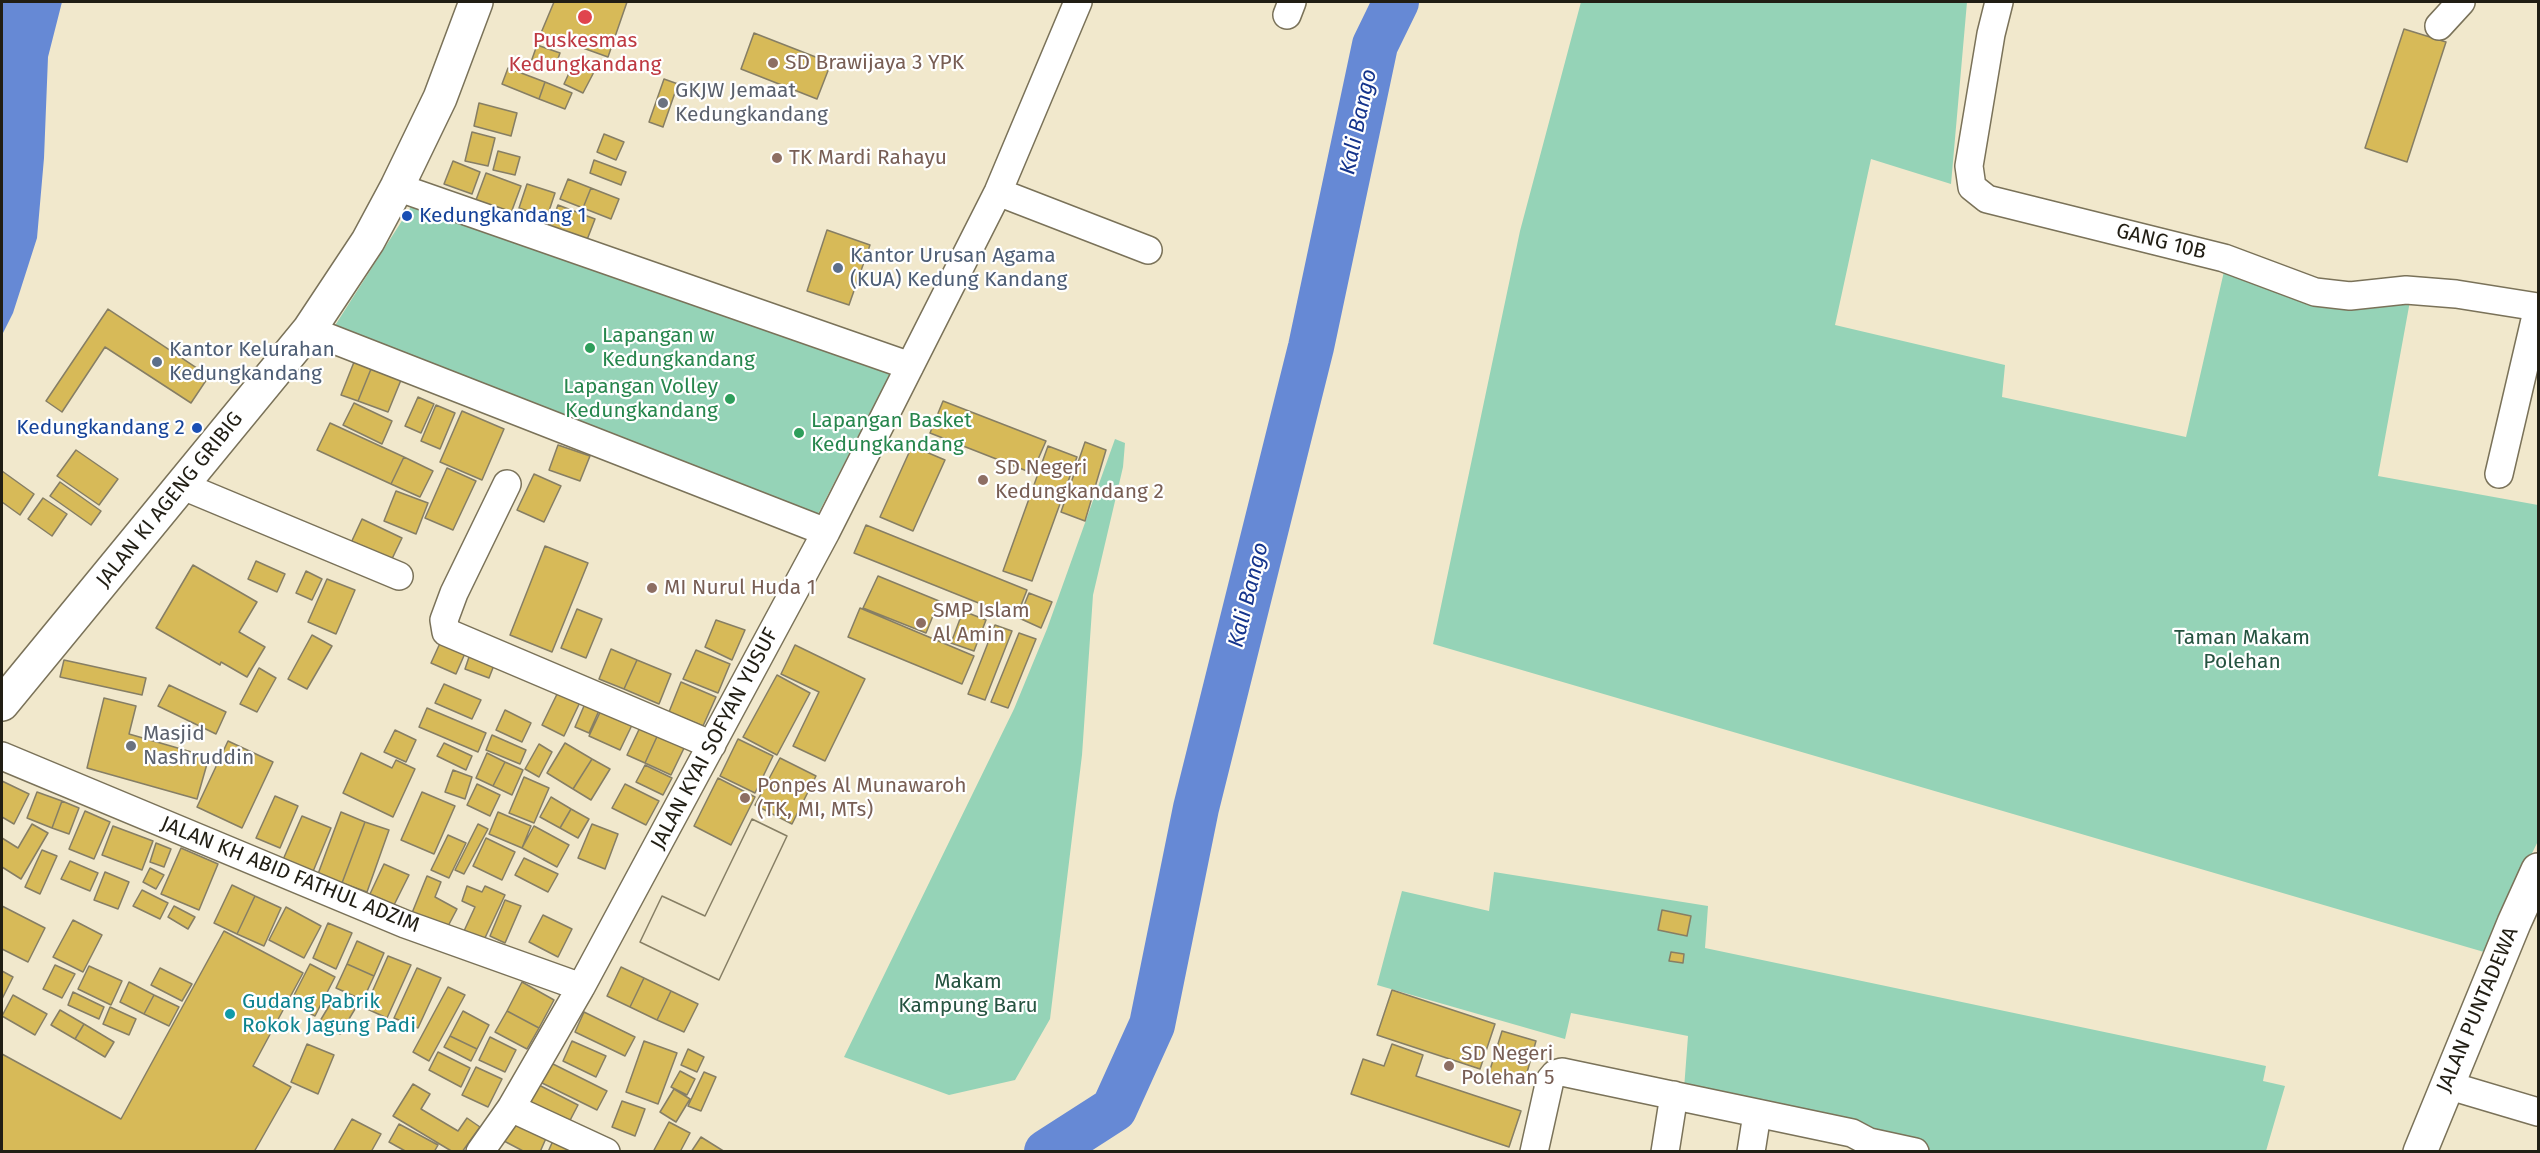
<!DOCTYPE html>
<style>
body{margin:0}
#map{position:relative;width:2540px;height:1153px;overflow:hidden;background:#f1e8cc;font-family:"Fira Sans",sans-serif}
canvas{display:block}
.frame{position:absolute;inset:0;border:3px solid #211e14;pointer-events:none}
</style>
<div id="map">
<canvas width="2540" height="1153"></canvas>
<div class="frame"></div>
</div>
<script>
const c = document.querySelector('canvas').getContext('2d');
c.lineJoin = 'round';
function fillPath(path, color) {
  c.fillStyle = color;
  c.fill(path, 'evenodd');
}
function stroke(path, color, width, dash) {
  c.strokeStyle = color;
  c.lineWidth = width;
  c.lineCap = dash ? 'butt' : 'round';
  c.setLineDash(dash || []);
  c.stroke(path);
}
function drawText(font, color, halo, rows, align = 'center') {
  c.font = font + ' "Fira Sans",sans-serif';
  c.lineWidth = 4.5;
  c.setLineDash([]);
  c.textBaseline = 'middle';
  c.strokeStyle = halo;
  c.fillStyle = color;
  for (const [text, x, y, turn = 0] of rows) {
    c.save();
    c.translate(x, y);
    c.rotate((+turn || 0) * Math.PI / 180);
    c.textAlign = isNaN(turn) ? turn : align;
    if (halo) c.strokeText(text, 0, 0);
    c.fillText(text, 0, 0);
    c.restore();
  }
}
const green = new Path2D(`
 M1581,2H1967L1951,184L1871,159L1835,325L2005,365L2002,397L2186,437L2225,267L2410,301L2378,476L2538,505V841L2484,952L1433,644L1520,231Z
 M412,205L890,374L817,516L334,327Z
 M1115,439L1125,443L1123,467L1093,595L1082,755L1050,1019L1015,1080L949,1095L844,1057L1014,709L1047,629Z
 M1494,872L1708,906L1705,948L2266,1066L2263,1081L2285,1086L2266,1151H1856L1860,1130L1684,1089L1688,1036L1571,1013L1565,1039L1377,985L1402,891L1489,911Z`);
const water = new Path2D(`
 M2,2H62L48,57L44,158L37,238L13,313L2,335Z`);
const river = new Path2D(`
 M1047,1152L1114,1109L1152,1025L1196,808L1311,347L1375,45L1396,2`);
const building = new Path2D(`
 M554,2H627L608,57L541,33Z
 M2404,29L2446,42L2407,162L2365,148Z
 M754,33L831,63L817,99L741,69Z
 M537,45L560,53L554,70L531,62Z
 M575,60L595,70L583,93L564,84Z
 M508,68L545,82L539,99L502,84Z
 M664,79L678,84L663,127L649,122Z
 M545,82L572,93L565,109L539,99Z
 M479,103L517,113L511,136L474,126Z
 M472,132L495,138L488,166L465,161Z
 M604,134L624,142L616,160L597,152Z
 M498,151L520,157L515,175L493,170Z
 M594,160L626,172L621,185L590,173Z
 M453,161L480,172L472,194L444,184Z
 M486,173L521,186L511,213L476,200Z
 M568,179L591,188L583,208L560,199Z
 M527,184L555,193L547,217L519,208Z
 M591,188L619,199L611,219L583,208Z
 M558,205L595,219L585,245L548,231Z
 M827,230L870,245L849,305L807,291Z
 M108,309L209,376L191,403L105,347L62,412L46,401Z
 M354,362L371,369L358,401L341,395Z
 M371,369L401,380L388,412L358,401Z
 M418,397L434,404L421,433L405,426Z
 M943,401L1046,441L1032,473L930,433Z
 M354,403L392,421L382,444L343,425Z
 M436,405L455,413L440,449L421,441Z
 M462,411L504,429L482,480L440,462Z
 M330,423L404,457L391,484L317,450Z
 M1085,442L1106,450L1085,521L1061,512Z
 M558,445L590,456L580,481L549,470Z
 M912,446L945,460L913,531L880,517Z
 M1048,446L1077,457L1032,581L1003,571Z
 M76,450L118,479L99,505L57,476Z
 M404,457L433,471L420,497L391,484Z
 M447,468L476,481L453,530L425,518Z
 M2,471L34,494L20,515L2,502Z
 M534,474L561,486L544,522L517,510Z
 M60,482L101,511L91,525L50,496Z
 M396,491L428,503L416,534L384,521Z
 M43,498L67,514L52,536L28,519Z
 M362,519L402,538L390,563L350,545Z
 M866,525L1027,590L1016,618L854,553Z
 M545,546L588,563L552,652L510,635Z
 M256,561L285,574L277,592L248,579Z
 M193,565L257,602L239,632L265,647L247,677L221,662L220,665L156,628Z
 M306,571L322,579L312,600L296,593Z
 M878,576L939,601L926,633L863,608Z
 M327,579L355,590L336,634L308,622Z
 M1029,593L1052,602L1041,628L1019,618Z
 M860,608L974,656L962,684L848,637Z
 M577,609L602,619L586,658L561,648Z
 M963,611L986,620L974,651L951,643Z
 M716,620L745,630L732,660L705,647Z
 M995,625L1012,631L985,700L968,694Z
 M1019,633L1036,639L1008,708L991,702Z
 M312,635L332,646L307,689L288,679Z
 M441,641L466,651L456,674L431,663Z
 M795,645L865,679L825,761L793,746L819,692L781,674Z
 M611,649L637,660L624,689L599,679Z
 M696,650L730,664L718,693L683,679Z
 M471,651L496,660L489,678L465,669Z
 M64,660L146,678L142,695L60,677Z
 M637,660L671,674L659,704L624,689Z
 M259,668L276,678L257,712L240,704Z
 M777,675L810,693L777,755L743,737Z
 M681,682L716,697L703,726L669,712Z
 M444,684L481,700L472,719L435,703Z
 M169,685L226,712L216,734L158,706Z
 M560,688L582,698L564,736L542,725Z
 M104,698L136,706L129,734L209,757L197,799L87,768Z
 M587,699L601,706L589,733L575,727Z
 M427,708L486,733L478,752L419,727Z
 M602,708L633,723L620,750L589,736Z
 M505,710L531,723L522,742L496,730Z
 M643,721L660,730L645,763L627,755Z
 M395,730L416,740L406,762L384,752Z
 M660,730L687,742L671,775L645,763Z
 M492,735L526,750L520,764L486,750Z
 M738,739L773,756L755,793L720,776Z
 M228,741L273,762L242,828L197,807Z
 M444,743L472,756L466,770L437,756Z
 M565,743L592,759L573,789L547,773Z
 M539,744L552,752L539,777L525,769Z
 M361,753L392,768L396,760L415,769L393,817L343,793Z
 M487,753L505,762L493,786L476,778Z
 M780,758L816,776L792,824L755,805Z
 M592,759L610,769L591,800L573,789Z
 M505,762L523,770L512,795L493,786Z
 M645,765L672,778L663,795L636,782Z
 M453,770L472,777L465,799L445,792Z
 M524,777L549,788L534,823L509,813Z
 M718,778L755,797L731,845L694,826Z
 M2,781L29,794L14,824L2,817Z
 M477,784L500,795L490,816L467,805Z
 M625,784L659,801L646,825L612,808Z
 M37,792L62,801L52,828L27,818Z
 M422,792L455,806L434,854L401,840Z
 M275,796L298,806L280,848L256,838Z
 M551,797L571,809L560,828L540,817Z
 M62,801L79,808L69,834L52,828Z
 M571,809L589,819L578,838L560,828Z
 M85,811L110,822L94,859L69,849Z
 M341,812L365,822L342,883L318,874Z
 M498,812L531,826L522,848L489,834Z
 M302,816L331,828L312,874L282,862Z
 M752,819L787,836L719,980L640,942L662,896L705,916Z
 M752,819L787,836L719,980L640,942L662,896L705,916Z
 M365,822L389,830L367,892L342,883Z
 M32,824L48,833L21,879L2,867V838L18,848Z
 M478,824L488,829L464,874L455,870Z
 M592,824L618,834L605,869L578,858Z
 M113,826L153,841L142,870L102,855Z
 M534,826L569,845L557,867L522,848Z
 M448,835L466,843L449,878L431,870Z
 M486,838L515,852L502,880L473,866Z
 M156,843L171,849L164,867L150,862Z
 M181,848L218,864L199,910L161,894Z
 M42,850L57,856L40,894L25,887Z
 M524,858L558,874L548,892L515,875Z
 M70,861L98,873L90,891L61,879Z
 M384,864L409,875L394,905L370,894Z
 M150,868L164,875L156,889L143,882Z
 M105,872L129,882L118,909L94,900Z
 M427,876L441,882L435,897L457,909L446,930L412,913Z
 M232,885L255,896L237,934L214,923Z
 M467,886L482,892L485,886L505,895L484,940L464,931L475,907L462,901Z
 M142,890L168,903L160,919L133,906Z
 M255,896L281,908L264,946L237,934Z
 M505,900L521,906L505,943L490,936Z
 M2,906L45,928L28,962L2,949Z
 M174,906L195,917L188,929L168,917Z
 M286,907L321,926L304,958L269,940Z
 M1662,910L1691,916L1687,936L1658,930Z
 M543,915L572,929L558,957L529,942Z
 M73,920L102,935L83,972L53,957Z
 M328,923L352,933L336,969L313,958Z
 M224,931L303,973L253,1066L291,1087L254,1152H2V1054L121,1119Z
 M357,941L384,953L374,976L347,964Z
 M1671,952L1684,954L1683,963L1669,961Z
 M388,956L411,965L387,1018L365,1008Z
 M310,964L335,977L315,1016L290,1003Z
 M347,964L374,976L363,1000L336,988Z
 M55,965L75,974L62,998L43,989Z
 M89,966L122,981L111,1005L78,989Z
 M621,967L644,978L630,1007L607,996Z
 M160,968L192,984L182,1001L151,985Z
 M417,968L441,978L418,1028L394,1018Z
 M2,971L13,977L2,999Z
 M644,978L671,991L657,1020L630,1007Z
 M129,982L154,995L144,1014L120,1002Z
 M522,982L554,1000L539,1028L507,1011Z
 M448,987L465,995L429,1061L413,1052Z
 M1392,990L1495,1024L1480,1069L1377,1035Z
 M671,991L698,1004L684,1032L657,1020Z
 M73,992L104,1007L99,1019L68,1005Z
 M13,995L47,1014L35,1035L2,1016Z
 M154,995L179,1007L169,1026L144,1014Z
 M335,996L355,1009L340,1034L320,1021Z
 M110,1007L136,1019L129,1035L103,1024Z
 M60,1010L84,1024L75,1039L51,1025Z
 M463,1011L489,1025L477,1049L450,1036Z
 M507,1011L539,1028L527,1049L495,1032Z
 M584,1012L635,1037L625,1056L575,1032Z
 M84,1024L114,1042L105,1057L75,1039Z
 M1502,1031L1536,1041L1524,1083L1489,1073Z
 M450,1036L477,1049L471,1061L444,1047Z
 M490,1037L516,1050L505,1072L479,1060Z
 M572,1041L606,1056L596,1077L563,1061Z
 M644,1041L677,1053L658,1104L626,1092Z
 M307,1044L334,1055L318,1094L291,1082Z
 M1392,1044L1423,1055L1416,1076L1521,1111L1509,1147L1351,1094L1363,1059L1384,1066Z
 M688,1049L704,1057L697,1072L681,1065Z
 M438,1052L470,1068L461,1087L429,1070Z
 M549,1062L607,1091L597,1110L540,1082Z
 M476,1067L502,1079L488,1107L462,1095Z
 M680,1071L695,1079L687,1095L671,1087Z
 M704,1072L716,1077L701,1111L688,1106Z
 M533,1082L578,1105L564,1132L519,1110Z
 M413,1084L430,1094L421,1109L458,1131L467,1118L480,1127L462,1152H453L393,1116Z
 M674,1089L690,1099L676,1122L660,1112Z
 M622,1101L645,1109L635,1136L612,1127Z
 M352,1119L381,1134L371,1152H333Z
 M515,1119L547,1136L540,1152H525L504,1141Z
 M669,1122L690,1133L680,1152H653Z
 M399,1124L438,1145L434,1152H407L389,1142Z
 M555,1136L589,1152H548Z
 M701,1137L725,1152H691Z`);
const street = new Path2D(`
 M1999,2L1991,34L1969,166L1972,187L1987,199L2224,258L2315,292L2350,296L2406,290L2456,294L2538,307
 M1287,15L1292,2
 M2439,26L2461,2
 M397,187L910,366
 M998,192L1148,250
 M309,330L826,532
 M2499,474L2538,307
 M507,484L454,593L444,620L446,632L712,745
 M183,486L399,576
 M2,756L405,924L581,987
 M2447,1085L2538,1112
 M511,1108L606,1152
 M480,1152L511,1108L581,987L826,532L998,192L1078,2
 M1534,1152L1550,1080L1555,1074L1562,1072L1852,1133L1869,1142L1915,1152
 M1665,1152L1674,1095
 M1751,1152L1757,1114`);
const secondary = new Path2D(`
 M2420,1152L2514,923L2538,870`);
const primary = new Path2D(`
 M2,704L309,330L368,241L397,187L440,98L476,2`);
const markers = [
 [585,17,8,"#e0444e"],
 [773,63,6,"#8d6e63"],
 [663,103,6,"#6b7280"],
 [777,158,6,"#8d6e63"],
 [407,216,6,"#1a4fb4"],
 [838,268,6,"#5c6f8a"],
 [590,348,6,"#2e9e5b"],
 [157,362,6,"#5c6f8a"],
 [730,399,6,"#2e9e5b"],
 [197,428,6,"#1a4fb4"],
 [799,433,6,"#2e9e5b"],
 [983,480,6,"#8d6e63"],
 [652,588,6,"#8d6e63"],
 [921,623,6,"#8d6e63"],
 [131,746,6,"#6b7280"],
 [745,798,6,"#8d6e63"],
 [230,1014,6,"#0f9aa8"],
 [1449,1066,6,"#8d6e63"]
];
const healthNames = [
 ["Puskesmas",585,41],
 ["Kedungkandang",585,65]
];
const educationNames = [
 ["SD Brawijaya 3 YPK",785,63],
 ["TK Mardi Rahayu",789,158],
 ["SD Negeri",995,468],
 ["Kedungkandang 2",995,492],
 ["MI Nurul Huda 1",664,588],
 ["SMP Islam",933,611],
 ["Al Amin",933,635],
 ["Ponpes Al Munawaroh",757,786],
 ["(TK, MI, MTs)",757,810],
 ["SD Negeri",1461,1054],
 ["Polehan 5",1461,1078]
];
const worshipNames = [
 ["GKJW Jemaat",675,91],
 ["Kedungkandang",675,115],
 ["Masjid",143,734],
 ["Nashruddin",143,758]
];
const transitNames = [
 ["Kedungkandang 1",419,216],
 ["Kedungkandang 2",185,428,"right"]
];
const streetNames = [
 ["GANG 10B",2161,242,14],
 ["JALAN KI AGENG GRIBIG",170,500,-51],
 ["JALAN KYAI SOFYAN YUSUF",715,739,-62],
 ["JALAN KH ABID FATHUL ADZIM",290,875,22],
 ["JALAN PUNTADEWA",2478,1010,-67]
];
const serviceNames = [
 ["Kantor Urusan Agama",850,256],
 ["(KUA) Kedung Kandang",850,280],
 ["Kantor Kelurahan",169,350],
 ["Kedungkandang",169,374]
];
const leisureNames = [
 ["Lapangan w",602,336],
 ["Kedungkandang",602,360],
 ["Lapangan Volley",718,387,"right"],
 ["Kedungkandang",718,411,"right"],
 ["Lapangan Basket",811,421],
 ["Kedungkandang",811,445]
];
const parkNames = [
 ["Taman Makam",2242,638],
 ["Polehan",2242,662],
 ["Makam",968,982],
 ["Kampung Baru",968,1006]
];
const cultureNames = [
 ["Gudang Pabrik",242,1002],
 ["Rokok Jagung Padi",242,1026]
];
const waterNames = [
 ["Kali Bango",1359,122,-78],
 ["Kali Bango",1249,595,-76]
];
fillPath(green, '#95d3b7');
fillPath(water, '#6689d5');
stroke(river, '#6689d5', 46);
fillPath(building, '#d7ba58');
stroke(building, '#867e64', 1.5);
stroke(street, '#7a7259', 30);
stroke(secondary, '#7a7259', 36);
stroke(primary, '#7a7259', 36);
stroke(street, '#fff', 27);
stroke(secondary, '#fff', 33);
stroke(primary, '#fff', 33);
for (const [x, y, r, color] of markers) {
  const dot = new Path2D();
  dot.arc(x, y, r, 0, 2 * Math.PI);
  c.fillStyle = color;
  c.fill(dot);
  stroke(dot, '#fff', 2);
}
drawText('21px', '#be3a42', '#fff', healthNames);
drawText('21px', '#785e54', '#fff', educationNames, 'left');
drawText('21px', '#5b616d', '#fff', worshipNames, 'left');
drawText('21px', '#164399', '#fff', transitNames, 'left');
drawText('21px', '#211e14', '#fff', streetNames);
drawText('21px', '#4e5e75', '#fff', serviceNames, 'left');
drawText('21px', '#27864d', '#fff', leisureNames, 'left');
drawText('21px', '#255340', '#fff', parkNames);
drawText('21px', '#0d838f', '#fff', cultureNames, 'left');
drawText('italic 22px', '#14348c', '#fff', waterNames);
</script>
